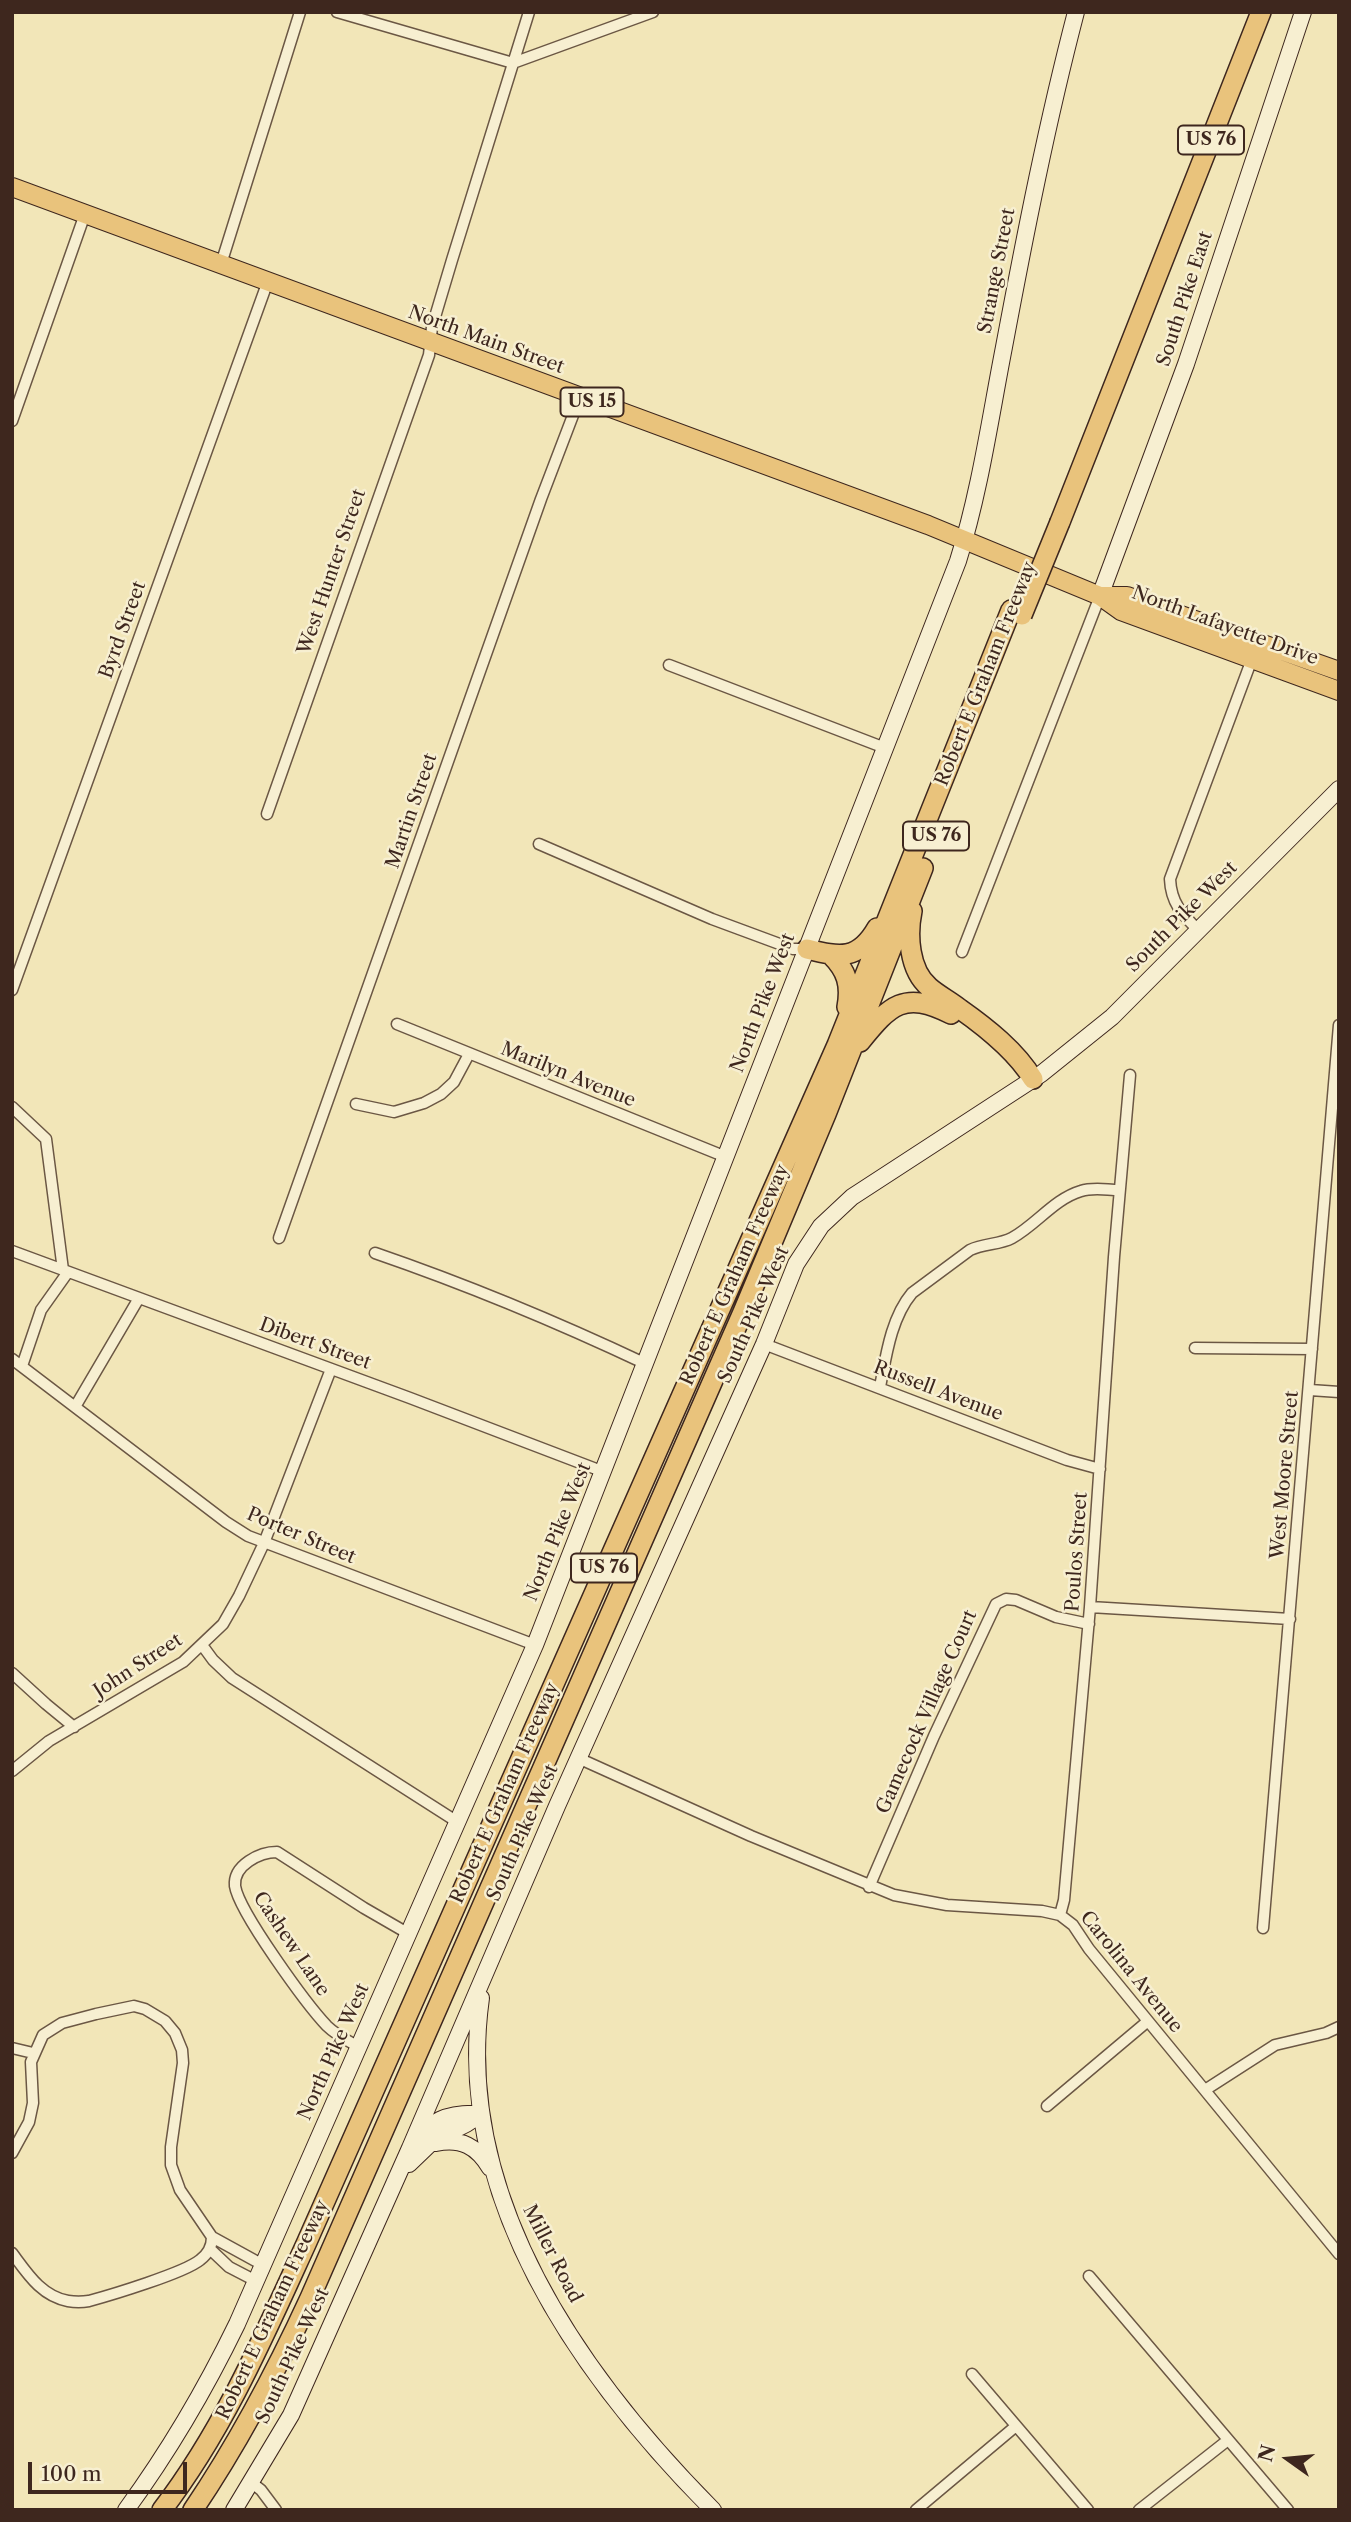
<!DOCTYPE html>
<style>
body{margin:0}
#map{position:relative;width:1351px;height:2522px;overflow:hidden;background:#f2e6b8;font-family:"Libre Caslon Text",serif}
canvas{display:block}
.frame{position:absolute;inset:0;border:14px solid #3e271e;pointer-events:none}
.north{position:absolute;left:1253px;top:2424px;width:70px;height:70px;-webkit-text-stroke:5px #f7efd1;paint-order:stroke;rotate:285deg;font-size:19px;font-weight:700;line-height:28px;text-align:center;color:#3e271e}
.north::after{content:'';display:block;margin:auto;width:24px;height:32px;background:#3e271e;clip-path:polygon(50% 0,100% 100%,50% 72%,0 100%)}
.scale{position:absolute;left:28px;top:2462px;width:159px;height:32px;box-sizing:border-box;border:4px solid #3e271e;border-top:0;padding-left:9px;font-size:21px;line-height:24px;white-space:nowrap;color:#3e271e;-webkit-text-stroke:5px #f7efd1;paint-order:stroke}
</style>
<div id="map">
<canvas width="1351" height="2522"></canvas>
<div class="frame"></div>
<div class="north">N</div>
<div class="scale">100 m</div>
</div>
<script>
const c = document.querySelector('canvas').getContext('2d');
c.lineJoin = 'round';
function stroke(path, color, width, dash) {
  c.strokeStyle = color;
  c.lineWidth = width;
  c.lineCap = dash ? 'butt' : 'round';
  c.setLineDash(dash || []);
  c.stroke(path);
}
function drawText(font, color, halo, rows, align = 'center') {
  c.font = font + ' "Libre Caslon Text",serif';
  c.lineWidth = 5;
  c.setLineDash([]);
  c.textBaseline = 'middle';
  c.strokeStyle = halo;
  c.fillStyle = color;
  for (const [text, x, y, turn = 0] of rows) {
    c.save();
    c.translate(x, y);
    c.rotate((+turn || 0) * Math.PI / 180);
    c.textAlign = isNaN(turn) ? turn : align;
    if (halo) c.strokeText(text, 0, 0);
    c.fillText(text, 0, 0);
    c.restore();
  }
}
const street = new Path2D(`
 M337,12L513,63L653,12
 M221,264L300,12
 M12,421L85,214
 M669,665L885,748
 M267,814L429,355L432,327L452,260L529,12
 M539,844L712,919L793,949H807
 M1198,930C1182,914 1171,903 1170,879L1252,659
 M962,952L1100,596
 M12,990L268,281
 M397,1024L726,1157
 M356,1104L394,1112L424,1103L441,1094L454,1082L469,1054
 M12,1107L46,1139L63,1270
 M279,1238L541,499L580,397
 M12,1251L410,1398L604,1472
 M375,1253C468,1285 557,1322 646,1364
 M764,1344L1067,1460L1100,1469
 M1195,1348L1312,1349
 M12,1359L226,1522L248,1536L535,1645
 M22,1366L41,1310L68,1272
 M880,1387C886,1356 891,1318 912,1293L970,1250C984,1243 999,1245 1012,1238C1036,1225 1054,1199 1081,1191C1093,1187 1107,1190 1119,1190
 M1310,1390L1339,1392
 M75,1407L139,1298
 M1090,1607L1290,1619
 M202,1645L213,1660L232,1678L459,1823
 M12,1673L46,1704L74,1727
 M578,1758L751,1836L894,1895L947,1905L1042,1911L1060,1915L1073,1925L1089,1949L1339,2254
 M12,1771L49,1741L183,1662L223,1624L239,1596L264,1543L331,1369
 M869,1887L934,1736L996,1604L1006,1599L1016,1600L1056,1617L1089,1624
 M1060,1915L1064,1900L1090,1607L1114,1257L1130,1075
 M1263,1928L1339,1025
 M359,2047C348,2041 336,2035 327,2026C307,2005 239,1912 235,1886C233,1865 260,1852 277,1852L364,1908L409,1934
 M12,2048L33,2053
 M1205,2090L1275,2045L1326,2033L1339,2027
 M1047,2106L1148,2021
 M12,2153L29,2122L33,2103L31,2062L43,2035L62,2023L96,2014L134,2006L145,2009L165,2021L175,2033L182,2050L183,2063L171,2147V2165L180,2190L212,2237C212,2247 208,2254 200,2260C184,2273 111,2295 89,2301C83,2302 74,2302 68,2301C41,2296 27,2273 12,2253
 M212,2237L263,2265
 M210,2249L229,2267L256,2281
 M1089,2276L1288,2510
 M972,2374L1088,2510
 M252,2483L261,2490L276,2510
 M916,2510L1016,2426
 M1139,2510L1228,2440`);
const secondary = new Path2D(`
 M1100,596L1186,364L1303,12
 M481,1998C453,2196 580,2376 713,2510
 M436,2143C461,2138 477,2146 490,2168
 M410,2148L557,1806L764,1344L796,1264L821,1226L852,1197L1041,1074L1112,1017L1339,789
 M409,2164L434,2140L466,2124L481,2114
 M126,2510C169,2451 205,2390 237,2324L535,1645L958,561C980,491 990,419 1004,347C1025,235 1047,123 1076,12
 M234,2510L291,2415L410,2148C429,2120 448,2112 481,2114`);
const primary = new Path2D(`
 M12,187L928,525L1100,596L1121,611L1339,691
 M1100,596H1127L1339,671`);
const highway = new Path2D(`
 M1060,522L1261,12
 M912,911C907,935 909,970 929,987C938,995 950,1001 960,1009C987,1028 1016,1051 1033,1079
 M807,949C840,957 858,961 877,928
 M831,955C847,971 851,985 847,1007
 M860,1042C890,1005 904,990 951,1014
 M162,2510C224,2429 264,2336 306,2244L837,1045L1011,610
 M193,2510C239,2442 276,2372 310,2298L743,1312L826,1114L923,868`);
const highwayBridge = new Path2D(`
 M1022,615L1060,522`);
const shields = [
 [1211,140,66],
 [592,402,63],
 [936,836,66],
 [604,1568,66]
];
const shieldNames = [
 ["US 76",1211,140],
 ["US 15",592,402],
 ["US 76",936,836],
 ["US 76",604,1568]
];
const streetNames = [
 ["Strange Street",997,271,-79],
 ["South Pike East",1185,299,-72],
 ["North Main Street",486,340,20],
 ["West Hunter Street",332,572,-71],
 ["North Lafayette Drive",1225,626,20],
 ["Byrd Street",123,630,-70],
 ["Robert E Graham Freeway",986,674,-68],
 ["Martin Street",412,811,-71],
 ["South Pike West",1182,917,-45],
 ["North Pike West",763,1003,-69],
 ["Marilyn Avenue",568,1075,22],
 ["Robert E Graham Freeway",735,1275,-66],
 ["South Pike West",754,1315,-66],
 ["Dibert Street",315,1344,20],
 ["Russell Avenue",938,1391,21],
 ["West Moore Street",1285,1475,-85],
 ["North Pike West",558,1532,-68],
 ["Porter Street",301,1536,23],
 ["Poulos Street",1077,1552,-86],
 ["John Street",138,1666,-33],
 ["Gamecock Village Court",927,1712,-66],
 ["Robert E Graham Freeway",505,1793,-66],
 ["South Pike West",523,1833,-66],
 ["Cashew Lane",291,1944,56],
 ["Carolina Avenue",1131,1972,51],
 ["North Pike West",334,2052,-66],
 ["Miller Road",552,2254,63],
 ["Robert E Graham Freeway",273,2310,-65],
 ["South Pike West",293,2356,-65]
];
stroke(street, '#6b5744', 13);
stroke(secondary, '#3e271e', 18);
stroke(primary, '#3e271e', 20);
stroke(highway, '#3e271e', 22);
stroke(street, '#f7efd1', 10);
stroke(secondary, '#f7efd1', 16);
stroke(primary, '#e9c37c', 18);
stroke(highway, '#e9c37c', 19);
stroke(highwayBridge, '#3e271e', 22, []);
stroke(highwayBridge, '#e9c37c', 19);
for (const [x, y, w] of shields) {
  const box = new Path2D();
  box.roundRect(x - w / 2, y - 14.5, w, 29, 5);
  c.fillStyle = '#f7efd1';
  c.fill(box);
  stroke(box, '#3e271e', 2);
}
drawText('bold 18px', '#3e271e', null, shieldNames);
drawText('19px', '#3e271e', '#f7efd1', streetNames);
</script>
